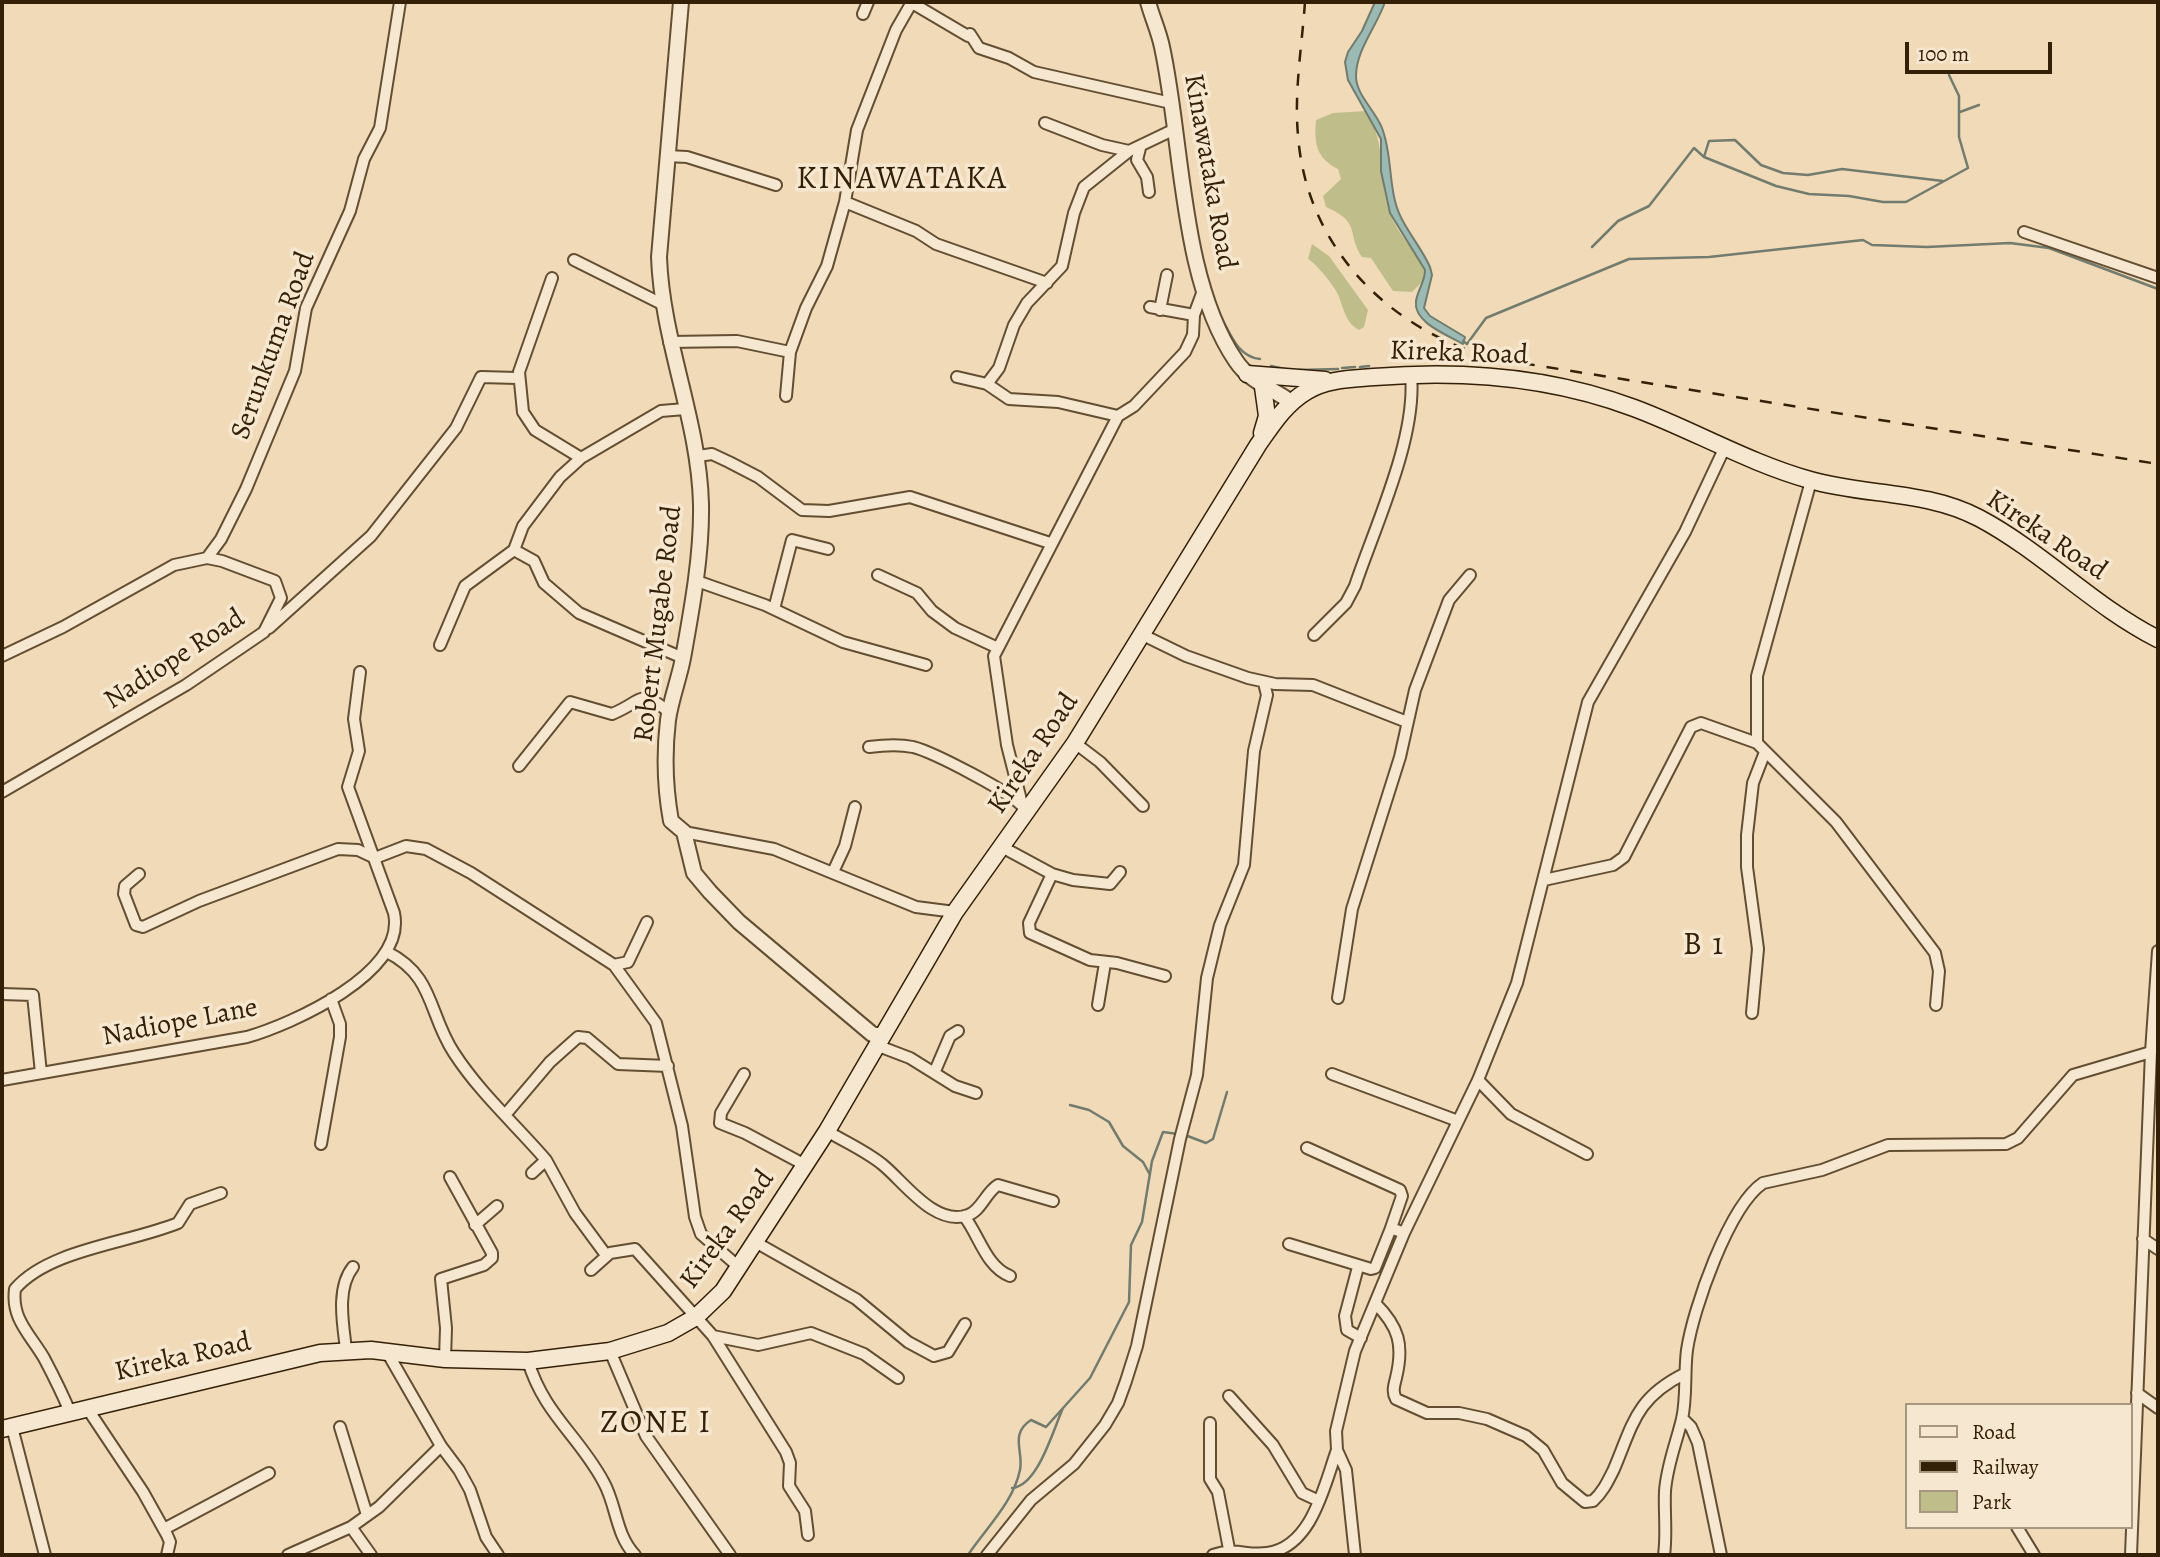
<!DOCTYPE html>
<style>
body{margin:0}
#map{position:relative;width:2160px;height:1557px;overflow:hidden;background:#f1dab8;font-family:Alegreya,serif}
canvas{display:block}
.frame{position:absolute;inset:0;border:4px solid #342006;pointer-events:none}
.legend{position:absolute;left:1905px;top:1403px;width:228px;height:126px;box-sizing:border-box;background:#f6e7d1;border:2px solid #a89780;margin:0;padding:9px 12px;list-style:none;font-size:21px;color:#342006}
.legend li{display:flex;align-items:center;gap:14px;height:35px}
.legend b{width:35px;border:2px solid #a89780}
.scale{position:absolute;left:1905px;top:42px;width:147px;height:32px;box-sizing:border-box;border:4px solid #342006;border-top:0;padding-left:9px;font-size:21px;line-height:24px;white-space:nowrap;color:#342006;-webkit-text-stroke:5px #f6e7d1;paint-order:stroke}
</style>
<div id="map">
<canvas width="2160" height="1557"></canvas>
<div class="frame"></div>
<ul class="legend">
<li><b style="height:9px;background:#f6e7d1"></b>Road</li>
<li><b style="height:9px;background:#342006"></b>Railway</li>
<li><b style="height:19px;background:#bfbe8b"></b>Park</li>
</ul>
<div class="scale">100 m</div>
</div>
<script>
const c = document.querySelector('canvas').getContext('2d');
c.lineJoin = 'round';
function fillPath(path, color) {
  c.fillStyle = color;
  c.fill(path, 'evenodd');
}
function stroke(path, color, width, dash) {
  c.strokeStyle = color;
  c.lineWidth = width;
  c.lineCap = dash ? 'butt' : 'round';
  c.setLineDash(dash || []);
  c.stroke(path);
}
function drawText(font, color, halo, rows, align = 'center') {
  c.font = font + ' Alegreya,serif';
  c.lineWidth = 7;
  c.setLineDash([]);
  c.textBaseline = 'middle';
  c.strokeStyle = halo;
  c.fillStyle = color;
  for (const [text, x, y, turn = 0] of rows) {
    c.save();
    c.translate(x, y);
    c.rotate((+turn || 0) * Math.PI / 180);
    c.textAlign = isNaN(turn) ? turn : align;
    if (halo) c.strokeText(text, 0, 0);
    c.fillText(text, 0, 0);
    c.restore();
  }
}
const green = new Path2D(`
 M1366,111C1388,147 1377,175 1390,213C1397,234 1415,249 1425,270V279L1412,292L1393,291L1371,258L1362,257C1346,232 1362,223 1326,207L1323,196L1341,179L1338,169C1316,158 1314,143 1316,120L1333,113Z
 M1312,244L1329,256L1368,310L1364,327L1359,330C1346,323 1344,310 1339,297C1337,289 1316,263 1308,259Z`);
const water = new Path2D(`
 M1375,2H1385C1377,26 1356,50 1356,76C1356,95 1375,110 1382,128C1391,151 1389,177 1395,201C1401,226 1420,244 1430,267L1432,275L1424,308L1430,316L1465,337L1463,344C1448,335 1413,323 1416,301C1418,289 1425,282 1425,270L1390,213L1381,171V139L1348,80L1345,62L1348,52L1362,31Z`);
const stream = new Path2D(`
 M1960,112L1979,105
 M1704,157L1709,141L1735,140L1761,165L1783,173L1808,175L1842,169L1943,181
 M1592,247L1618,221L1649,206L1694,148L1704,157L1776,186L1809,194L1849,196L1883,202H1906L1968,168L1959,137V96L1949,75
 M1222,319C1231,336 1239,357 1260,359
 M1463,341L1467,344L1486,318L1629,259L1709,257L1863,240L1872,245L1927,247L2010,243L2049,248L2158,289
 M1271,366L1285,369
 M1360,367L1369,366
 M1342,368L1355,367
 M1299,370L1338,369
 M1070,1105L1089,1110L1109,1122L1123,1146L1143,1162L1149,1173
 M1185,1135L1206,1143L1213,1139L1227,1092
 M1012,1488C1038,1486 1053,1430 1063,1408
 M968,1555C986,1528 1013,1503 1020,1470C1024,1452 1009,1434 1031,1420L1046,1427L1090,1378L1129,1302L1131,1245L1142,1222L1152,1161L1163,1132L1178,1134`);
const minor = new Path2D(`
 M912,3L968,36L970,34L979,48L1009,58L1034,72L1171,103
 M863,14L868,2
 M1045,123L1102,145L1129,151L1175,129
 M1140,148L1137,160L1147,177L1149,192
 M667,156L687,157L776,185
 M845,202L916,231L936,244L1047,283
 M2024,232L2158,278
 M574,260L662,304
 M552,278L519,372L523,412L535,430L581,458
 M1150,307L1194,315
 M1160,310L1167,275
 M669,342L737,341L790,352
 M957,377L987,384L1009,399L1058,402L1118,416L1134,406L1185,352L1193,335L1194,315L1204,288
 M987,384L999,368L1014,325L1027,303L1062,266L1074,213L1084,187L1129,151
 M786,396L790,352L806,308L827,266L845,202L857,130L896,30L912,2
 M698,456L712,454L729,462L758,477L802,510L829,511L910,497L1050,543
 M514,550L534,561L544,583L579,613L683,658
 M878,575L917,593L932,611L955,628L998,648
 M694,580L765,605L843,642L926,665
 M774,609L792,540L828,549
 M269,628L371,536L456,428L481,377L517,378
 M1143,635L1186,656L1248,678L1275,684L1313,685L1407,722
 M1314,635L1346,603L1355,586C1375,526 1417,438 1411,375
 M440,645L465,586L514,550L523,526L560,477L581,458L661,411L685,409
 M2,656L63,627L174,565L207,558L221,539L246,489L295,371L306,308L350,211L364,159L380,128L400,2
 M1075,743L1100,762L1143,806
 M1757,743V676L1811,481
 M869,747C884,745 899,744 913,747C933,752 1013,793 1024,808
 M519,766L570,702L612,714C644,701 639,687 670,713
 M2,792L186,685L245,645L264,632L281,598L275,581L222,561L207,558
 M1022,804L1007,745L994,656L1118,416
 M684,832L774,849L916,907L955,912
 M1002,847L1052,874L1029,923L1030,933L1090,960L1117,963L1165,976
 M833,872L845,846L855,807
 M139,874L125,886L124,894L136,925L143,927L199,901L338,849L358,850L375,858L406,846L426,849L471,873L614,965L628,962L647,922
 M1052,874L1073,880L1110,884L1120,872
 M1544,880L1613,865L1624,857L1691,727L1701,723L1757,743L1836,822L1935,953L1939,971L1936,1005
 M387,952C435,976 428,1014 454,1053C480,1093 515,1124 546,1160L532,1173
 M614,965L656,1023L682,1126L695,1217L701,1234L740,1268
 M2,994L33,995L41,1073
 M1338,998L1352,909L1400,757L1415,690L1449,600L1470,575
 M1098,1005L1105,963
 M1752,1013L1758,949L1747,867V835L1753,783L1765,752
 M876,1045L910,1058L955,1086L976,1093
 M935,1071L950,1036L958,1031
 M744,1074L721,1113L720,1123L745,1133L805,1165
 M1332,1074L1458,1121
 M2,1080L247,1037C292,1024 407,973 394,913L348,787L359,751L354,719L360,672
 M1478,1080L1511,1114L1587,1154
 M505,1115L550,1062L578,1037L587,1038L618,1064L668,1066
 M827,1131C845,1142 866,1151 883,1165C904,1182 935,1227 968,1215C981,1211 986,1192 998,1185L1053,1201
 M321,1144L340,1037V1024L331,999
 M1307,1148L1400,1190L1402,1196L1391,1228L1404,1233
 M546,1160L575,1213L606,1255
 M964,1216C979,1235 986,1267 1010,1276
 M475,1225L497,1206
 M2143,1239L2158,1249
 M757,1243L856,1299L908,1342L934,1356L948,1352L965,1324
 M1289,1244L1371,1269L1375,1268L1391,1228
 M1358,1267L1345,1316L1347,1330L1361,1338
 M591,1270L610,1253L635,1249L713,1336L758,1345L811,1333L864,1354L898,1378
 M1375,1303C1399,1327 1404,1345 1396,1378C1394,1386 1392,1392 1396,1399L1427,1413H1459L1487,1419L1526,1436L1543,1450L1562,1483L1585,1502L1593,1501C1603,1492 1608,1481 1614,1469C1633,1424 1636,1398 1684,1374
 M713,1336L786,1452L790,1463L789,1486L805,1511L808,1535
 M346,1349C343,1324 336,1288 353,1267
 M610,1351L646,1436L730,1555
 M387,1352L441,1446L459,1470L470,1490L486,1537L498,1555
 M445,1359L446,1328L441,1279L484,1265L492,1258V1253L450,1177
 M528,1361C544,1414 578,1435 603,1481C617,1505 615,1534 635,1555
 M2137,1393L2158,1408
 M1229,1396L1273,1445L1302,1493L1317,1500
 M87,1408L143,1492L167,1535L170,1542L167,1555
 M70,1412C62,1393 53,1375 44,1358C30,1334 11,1319 15,1289C49,1249 130,1243 178,1223L190,1204L221,1193
 M1682,1418L1691,1427L1698,1443L1721,1555
 M1210,1423V1479L1218,1492L1229,1549
 M12,1427L45,1555
 M340,1427L367,1515
 M351,1527L371,1555
 M2017,1527L2034,1555
 M164,1529L269,1473
 M288,1555L351,1527L379,1507L441,1446
 M987,1555L1031,1500L1074,1464L1105,1425L1118,1403L1126,1381L1137,1346L1180,1139L1197,1075L1207,978L1220,925L1244,865L1254,751L1267,695L1264,683
 M1213,1555C1238,1547 1245,1556 1267,1553C1312,1547 1324,1486 1337,1450
 M1355,1555L1346,1470L1337,1450L1336,1431L1355,1351L1404,1233L1478,1080L1517,983L1588,702L1685,532L1725,447
 M1664,1555C1667,1534 1664,1513 1665,1491C1667,1465 1676,1444 1682,1419C1687,1397 1684,1373 1687,1350C1693,1309 1729,1206 1763,1183L1822,1170L1888,1145L2006,1144L2018,1138L2073,1075L2151,1052
 M2131,1555L2151,1052L2158,951`);
const tertiary = new Path2D(`
 M681,2L659,257C662,342 699,420 701,504C702,554 692,608 683,658C679,679 671,699 668,720C664,754 665,788 671,821L684,832L694,873L710,892L739,922L872,1034L882,1036
 M1148,2C1152,17 1159,32 1162,47C1183,143 1180,279 1236,361C1250,382 1272,388 1291,402`);
const secondary = new Path2D(`
 M1247,374L1325,380
 M1262,433L1267,416L1263,387
 M2,1429L320,1353L371,1350L445,1359L528,1361L610,1351L668,1333L696,1317L723,1291L827,1131L955,912L1075,743L1258,445C1272,425 1285,404 1307,391C1327,379 1351,379 1374,377C1460,370 1552,377 1634,408C1693,430 1749,463 1810,480C1865,496 1926,490 1979,518C2043,552 2093,606 2158,639`);
const rail = new Path2D(`
 M1305,2C1302,45 1294,92 1298,135C1306,248 1390,331 1496,359L2158,464`);
const streetNames = [
 ["Kinawataka Road",1209,172,80],
 ["Serunkuma Road",274,346,-70],
 ["Kireka Road",1459,354,2],
 ["Kireka Road",2046,536,34],
 ["Robert Mugabe Road",659,624,-83],
 ["Nadiope Road",175,660,-33],
 ["Kireka Road",1034,754,-56],
 ["Nadiope Lane",180,1023,-11],
 ["Kireka Road",728,1230,-54],
 ["Kireka Road",183,1358,-13]
];
const quarterNames = [
 ["KINAWATAKA",902,180],
 ["B 1",1704,946],
 ["ZONE I",656,1424]
];
fillPath(green, '#bfbe8b');
fillPath(water, '#9bbab4');
stroke(water, '#727c6e', 2);
stroke(stream, '#727c6e', 2.5);
stroke(minor, '#634e32', 14);
stroke(tertiary, '#634e32', 18);
stroke(secondary, '#342006', 19);
stroke(minor, '#f6e7d1', 10);
stroke(tertiary, '#f6e7d1', 14);
stroke(secondary, '#f6e7d1', 16);
stroke(rail, '#342006', 2.5, [12, 12]);
drawText('28px', '#342006', '#f6e7d1', streetNames);
c.letterSpacing = '2px';
drawText('32px', '#342006', '#f6e7d1', quarterNames);
c.letterSpacing = '0px';
</script>
